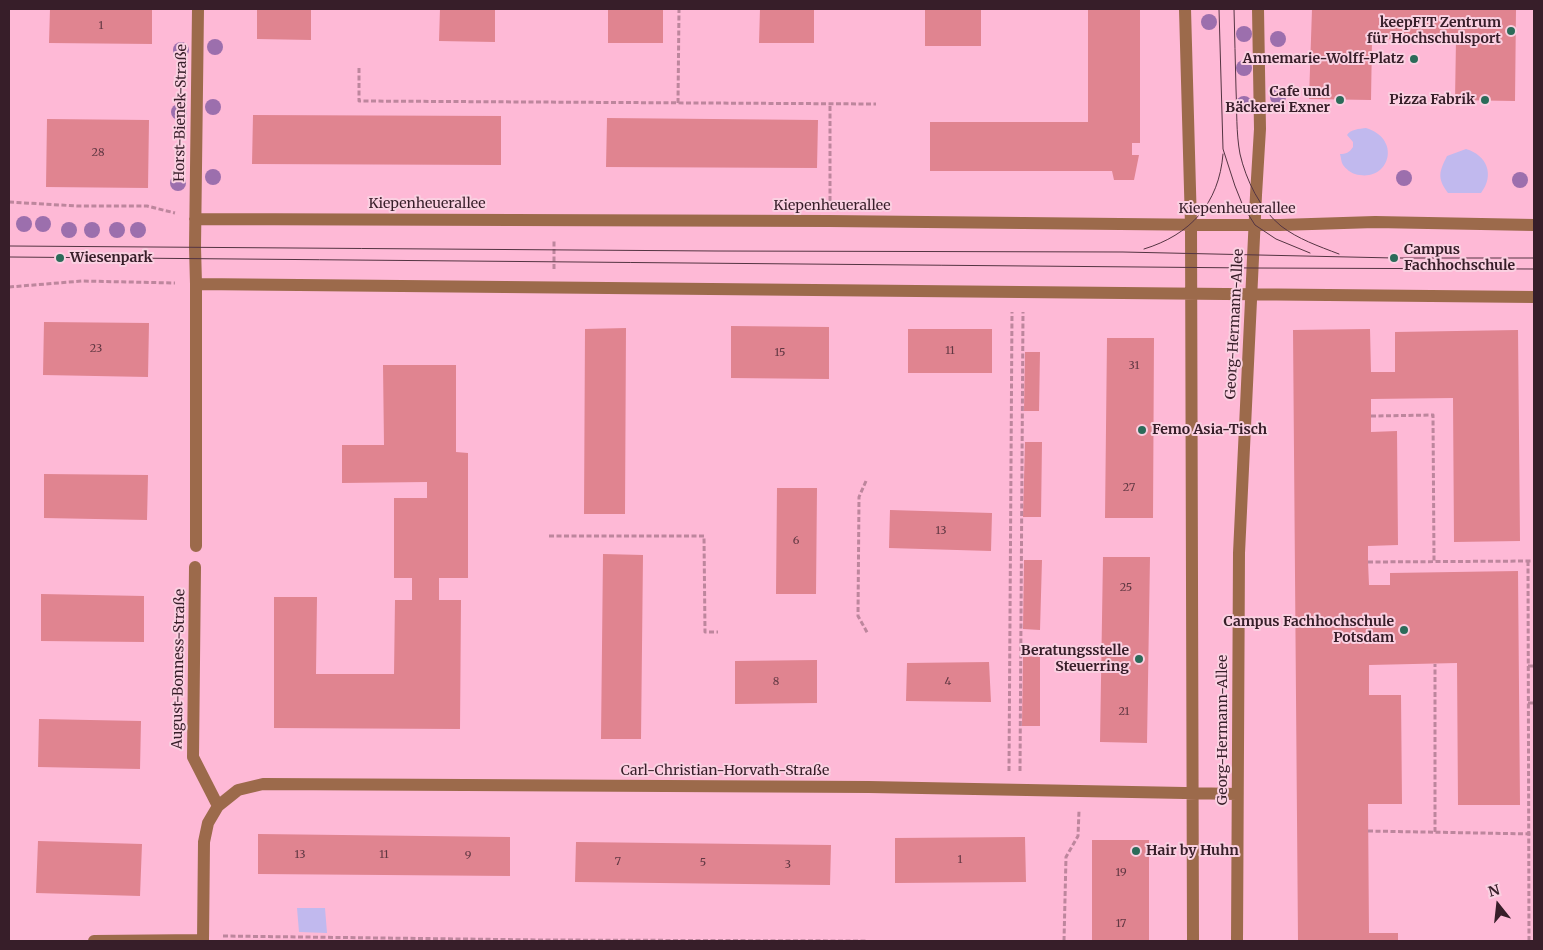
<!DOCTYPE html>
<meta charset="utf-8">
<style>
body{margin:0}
#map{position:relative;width:1543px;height:950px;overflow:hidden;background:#feb9d6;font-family:Merriweather,serif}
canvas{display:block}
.frame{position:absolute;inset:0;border:10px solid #371e29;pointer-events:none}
.north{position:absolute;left:1473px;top:880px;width:50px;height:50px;-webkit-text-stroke:4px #fad0e1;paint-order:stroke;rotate:344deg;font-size:14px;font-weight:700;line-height:20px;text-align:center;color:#371e29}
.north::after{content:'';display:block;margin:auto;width:18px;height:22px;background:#371e29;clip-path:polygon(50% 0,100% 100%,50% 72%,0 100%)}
</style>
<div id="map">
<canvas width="1543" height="950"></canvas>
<div class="frame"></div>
<div class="north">N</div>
</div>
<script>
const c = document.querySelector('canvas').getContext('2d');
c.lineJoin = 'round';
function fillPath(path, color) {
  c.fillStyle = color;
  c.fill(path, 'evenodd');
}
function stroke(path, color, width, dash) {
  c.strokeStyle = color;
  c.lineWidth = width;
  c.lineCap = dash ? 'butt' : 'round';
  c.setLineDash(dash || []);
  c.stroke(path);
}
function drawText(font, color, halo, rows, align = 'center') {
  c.font = font + ' Merriweather,serif';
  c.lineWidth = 4;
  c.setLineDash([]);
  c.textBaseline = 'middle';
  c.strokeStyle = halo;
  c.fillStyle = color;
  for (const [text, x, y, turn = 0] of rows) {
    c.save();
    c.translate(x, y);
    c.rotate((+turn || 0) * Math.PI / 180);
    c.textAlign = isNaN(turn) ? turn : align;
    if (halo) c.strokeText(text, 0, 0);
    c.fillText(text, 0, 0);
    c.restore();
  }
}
const green = new Path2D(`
 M1366,128C1403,139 1389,184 1355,174C1351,173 1346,169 1343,165C1341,162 1341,157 1340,154C1346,154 1349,153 1353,147V142L1347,135C1351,129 1359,129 1366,128Z
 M1466,149C1487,155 1495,175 1481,193H1448C1437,178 1439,172 1447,156Z
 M297,908H325L327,933L299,932Z`);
const building = new Path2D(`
 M50,9H152V44L49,43Z
 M257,9H311V40L257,39Z
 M440,9H495V42L439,41Z
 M608,9H663V43H608Z
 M760,9H814V43H759Z
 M925,9H981V46H925Z
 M1088,9H1140V143H1132V155H1139L1134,180H1114L1112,171H930V122H1088Z
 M1312,9H1516L1515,101L1455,100L1456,40L1372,39L1371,100L1309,99Z
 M253,115L501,116V165L252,164Z
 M607,118L818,120L817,168L606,167Z
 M47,119L149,120L148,188L46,187Z
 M44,322L149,323L148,377L43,375Z
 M731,326L829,327V379L731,378Z
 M626,328L625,514H584L585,329Z
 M908,329H992V373H908Z
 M1370,329L1371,372H1395V332L1518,330L1520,541L1454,542L1453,398L1371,399V432L1397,431L1398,545L1368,546V562L1369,585H1390V573L1518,571L1520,805H1458L1457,663L1369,665V695H1401L1402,804H1368L1369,933H1398V941H1298L1293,330Z
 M1107,338H1154L1153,518H1105Z
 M1025,352H1040L1039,411H1024Z
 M383,365H456V452L468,453V578H439V600H461L460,729L274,728V597H317L316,674H394L395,600H412V578H394V498H427V482L342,483V445H384Z
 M1025,442H1042L1041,517H1023Z
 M44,474L148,475L147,520L44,518Z
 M777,488H817L816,594H776Z
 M890,510L992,513L991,551L889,548Z
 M603,554L643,555L641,739H601Z
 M1103,557H1150L1147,743L1100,742Z
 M1024,560H1042L1040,630L1023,629Z
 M41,594L144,596V642L41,641Z
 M1040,656V726H1022L1023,657Z
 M817,660V703L735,704V661Z
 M989,662L991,702L906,701L907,663Z
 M39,719L141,721L140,769L38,767Z
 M258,834L510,837V876L258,874Z
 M1025,837L1026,882L895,883V838Z
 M1092,840H1149V941H1092Z
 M38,841L142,844L140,896L36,893Z
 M576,842L831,845L830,885L575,882Z`);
const path = new Path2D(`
 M359,68V101L876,104
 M678,103L679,9
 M830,201V104
 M9,202L77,206H147L175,213
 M554,269V240
 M9,287L82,281L175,283
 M1371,416L1433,415L1434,561
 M866,481L859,497L858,616L868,634
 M549,536H704L705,632H718
 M1528,561L1529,941
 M1368,562L1534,561
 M1528,666H1534
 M1528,703H1534
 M1009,771L1012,312
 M1020,771L1023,312
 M1368,831L1534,834
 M1435,832V664
 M223,936L542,940L868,941
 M1064,941L1066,857L1078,836L1079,811`);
const minor = new Path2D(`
 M1185,9L1191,225L1193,941
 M195,219L829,221L1217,225H1280L1375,222L1534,225
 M196,284L1534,297
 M196,546V284L195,247L198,9
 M195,567L193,757L218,806
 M94,941L203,940
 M203,941L204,842L208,823L218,806L238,790L263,784L869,787L1237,794
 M1237,941L1239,553L1256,195L1260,129L1258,9`);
const tram = new Path2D(`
 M1219,9L1223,149L1235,186L1243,206L1255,225L1276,239L1310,253
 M1234,9C1235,35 1235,62 1236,89C1237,110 1236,133 1240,154C1246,180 1260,209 1281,226C1298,239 1318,246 1339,254
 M9,246L715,251L1123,252L1394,258H1534
 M1144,249C1190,235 1219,204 1223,154
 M9,257L1253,268L1534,269`);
const trees = [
 [1209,22],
 [1244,34],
 [1278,39],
 [215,47],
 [181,50],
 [1244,68],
 [1278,97],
 [1244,104],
 [213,107],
 [179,112],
 [213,177],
 [1404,178],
 [1520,180],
 [178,183],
 [24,224],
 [43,224],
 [69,230],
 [92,230],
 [117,230],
 [138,230]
];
const markers = [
 [1511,31,5,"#2b6b59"],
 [1414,59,5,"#2b6b59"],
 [1340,100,5,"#2b6b59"],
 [1485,100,5,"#2b6b59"],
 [60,258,5,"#2b6b59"],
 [1394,258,5,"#2b6b59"],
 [1142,430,5,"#2b6b59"],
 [1404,630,5,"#2b6b59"],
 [1139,659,5,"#2b6b59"],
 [1136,851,5,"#2b6b59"]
];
const numberNames = [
 ["1",101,26],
 ["28",98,153],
 ["23",96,349],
 ["11",950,351],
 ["15",780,353],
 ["31",1134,366],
 ["27",1129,488],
 ["13",941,531],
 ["6",796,541],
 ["25",1126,588],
 ["8",776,682],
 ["4",948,682],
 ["21",1124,712],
 ["13",300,855],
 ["11",384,855],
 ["9",468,856],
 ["1",960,860],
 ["7",618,862],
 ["5",703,863],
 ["3",788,865],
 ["19",1121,873],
 ["17",1121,924]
];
const poiNames = [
 ["keepFIT Zentrum",1501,23],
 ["für Hochschulsport",1501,39],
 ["Annemarie-Wolff-Platz",1404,59],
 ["Cafe und",1330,92],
 ["Bäckerei Exner",1330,108],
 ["Pizza Fabrik",1475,100],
 ["Campus",1404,250,"left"],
 ["Fachhochschule",1404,266,"left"],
 ["Wiesenpark",70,258,"left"],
 ["Femo Asia-Tisch",1152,430,"left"],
 ["Campus Fachhochschule",1394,622],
 ["Potsdam",1394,638],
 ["Beratungsstelle",1129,651],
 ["Steuerring",1129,667],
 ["Hair by Huhn",1146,851,"left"]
];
const streetNames = [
 ["Horst-Bienek-Straße",181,113,-89],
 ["Kiepenheuerallee",427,204],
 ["Kiepenheuerallee",832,206],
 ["Kiepenheuerallee",1237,209],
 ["Georg-Hermann-Allee",1235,324,-87],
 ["August-Bonness-Straße",179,669,-89],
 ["Georg-Hermann-Allee",1223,730,-90],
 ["Carl-Christian-Horvath-Straße",725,771]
];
fillPath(green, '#c1b9ee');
fillPath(building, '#e08490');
stroke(path, '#bd869d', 3, [5, 2.5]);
stroke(minor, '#9c6a4b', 12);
stroke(tram, '#543442', 1);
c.fillStyle = '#9c6fad';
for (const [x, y] of trees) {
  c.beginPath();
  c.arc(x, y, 8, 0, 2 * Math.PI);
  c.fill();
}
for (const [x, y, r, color] of markers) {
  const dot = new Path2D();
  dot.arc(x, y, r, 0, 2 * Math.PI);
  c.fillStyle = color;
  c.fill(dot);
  stroke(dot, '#fad0e1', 2);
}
drawText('11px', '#613843', null, numberNames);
drawText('bold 14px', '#371e29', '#fad0e1', poiNames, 'right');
drawText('14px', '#371e29', '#fad0e1', streetNames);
</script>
